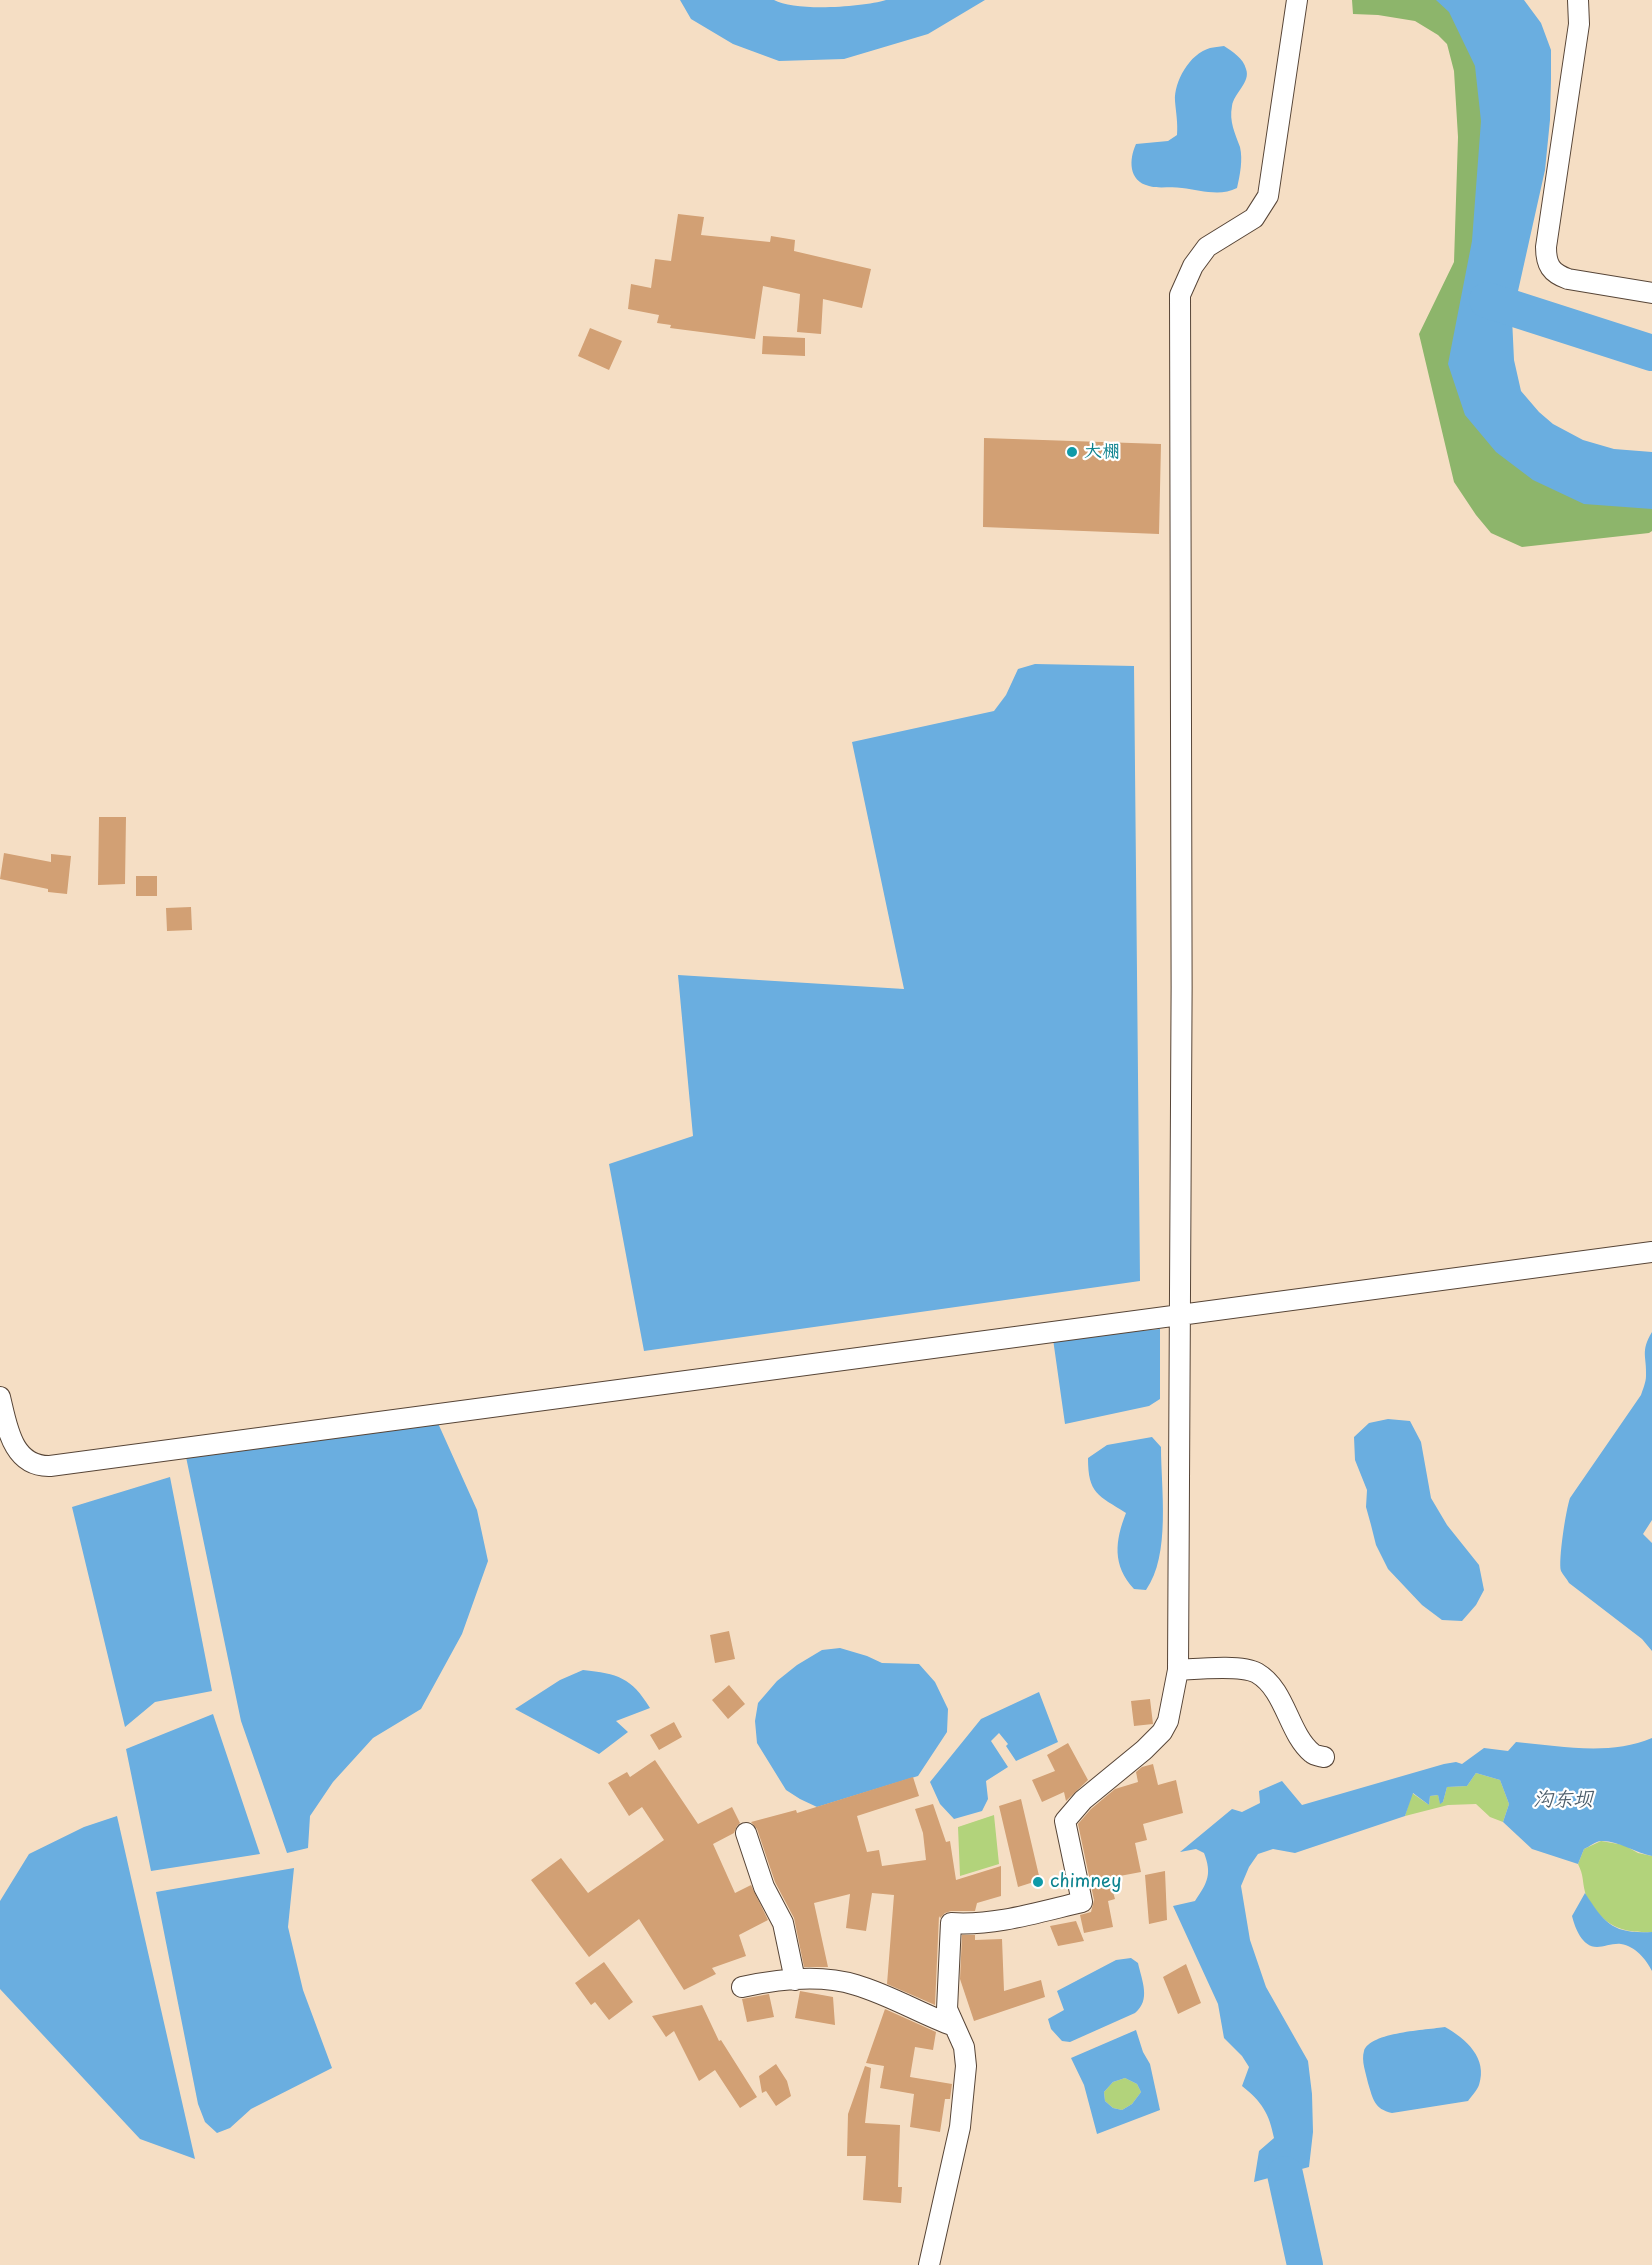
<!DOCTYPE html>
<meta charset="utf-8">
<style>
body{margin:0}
canvas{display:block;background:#f5dec4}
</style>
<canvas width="1652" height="2265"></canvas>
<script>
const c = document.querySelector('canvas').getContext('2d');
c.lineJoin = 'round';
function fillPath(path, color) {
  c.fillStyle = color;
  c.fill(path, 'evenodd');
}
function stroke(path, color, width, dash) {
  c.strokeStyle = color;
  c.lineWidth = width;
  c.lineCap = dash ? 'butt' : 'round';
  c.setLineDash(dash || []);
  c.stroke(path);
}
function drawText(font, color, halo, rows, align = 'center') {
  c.font = font + ' "Playpen Sans","LXGW WenKai TC",sans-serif';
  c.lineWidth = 4.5;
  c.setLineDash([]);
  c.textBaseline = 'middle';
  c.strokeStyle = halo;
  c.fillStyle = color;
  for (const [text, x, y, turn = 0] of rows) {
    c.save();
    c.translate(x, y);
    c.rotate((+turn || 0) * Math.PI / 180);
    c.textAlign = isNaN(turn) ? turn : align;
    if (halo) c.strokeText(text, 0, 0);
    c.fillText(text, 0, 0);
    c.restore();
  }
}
const green = new Path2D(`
 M1476,1773L1500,1780L1509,1804L1503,1822L1490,1817L1476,1804L1448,1805L1405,1816L1412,1793L1429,1805L1430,1796L1438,1795L1440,1803L1443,1802L1447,1787L1467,1786Z
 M994,1815L999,1864L960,1876L958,1827Z
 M1601,1841L1624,1845L1638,1853L1652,1856V1932C1628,1933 1609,1929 1594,1908C1591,1903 1586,1897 1585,1892C1582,1880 1584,1876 1578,1864L1584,1849Z
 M1125,2078L1137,2084L1141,2092L1132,2104L1122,2110L1113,2108L1105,2101L1104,2092L1113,2082Z`);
const forest = new Path2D(`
 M1352,0H1477L1502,68L1463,360L1652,504V531L1649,533L1522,547L1491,533L1476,515L1454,482L1419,334L1454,262L1458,137L1454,71L1447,44L1438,35L1415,21L1378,15L1353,14Z`);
const water = new Path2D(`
 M680,0H774C795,12 863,7 886,0H985L928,34L844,59L779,61L733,44L691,19Z
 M1436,0H1524L1541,23L1551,50V79L1550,120L1545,170L1512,318L1514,360L1521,391L1539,412L1553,424L1583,440L1614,449L1652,452V509L1584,504L1533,480L1496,452L1465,415L1448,364L1472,241L1481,121L1475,66L1449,12Z
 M1224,46C1233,52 1243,58 1246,69C1251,82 1234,93 1232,106C1229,122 1235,133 1240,147C1243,160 1240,175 1237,188C1220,197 1200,190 1182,188C1171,186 1159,189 1149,186C1128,181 1129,159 1136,144L1168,141L1177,135C1178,123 1176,113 1175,101C1174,82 1189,54 1210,48C1214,47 1219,47 1224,46Z
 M1035,664L1134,666L1140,1281L644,1351L609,1164L693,1136L678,975L904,989L852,742L994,711L1006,695L1018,669Z
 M1160,1329V1399L1149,1406L1065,1424L1053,1339Z
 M1652,1332V1520L1643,1534L1652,1543V1651L1642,1639L1569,1583C1567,1579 1563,1575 1561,1571C1558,1561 1566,1509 1570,1498L1641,1395C1643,1389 1646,1382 1646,1376C1647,1356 1640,1352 1652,1332Z
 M1388,1419L1410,1421L1421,1442L1431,1498L1447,1525L1479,1565L1484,1590L1476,1605L1462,1621L1442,1620L1422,1605L1388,1569L1376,1545L1371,1525L1366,1507L1367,1490L1355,1460L1354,1437L1369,1423Z
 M437,1421L477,1510L488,1561L462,1634L421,1709L373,1738L333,1782L310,1816L308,1848L287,1853L241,1721L186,1457Z
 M1152,1437L1161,1447C1161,1489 1171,1555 1146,1590L1134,1589C1112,1565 1115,1541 1126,1513C1098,1495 1088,1494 1088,1458L1107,1445Z
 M170,1477L212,1691L155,1702L125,1727L72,1507Z
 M840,1648L867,1656L882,1663L919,1664L935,1682L948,1709L947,1732L918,1776L817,1807L800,1799L786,1790L757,1743L755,1721L758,1703L777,1681L797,1665L822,1650Z
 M583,1670C618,1674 631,1677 650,1708L616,1721L628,1732L599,1754L515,1709L560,1680Z
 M1039,1692L1058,1742L1016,1761L1006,1746L1008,1744L999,1733L991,1741L1008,1767L986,1781L988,1799L982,1811L954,1819L940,1804L930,1782L981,1719Z
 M213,1714L260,1854L151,1871L126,1749Z
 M1652,1738V1856C1636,1853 1617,1840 1601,1841C1596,1841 1589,1847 1584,1849L1578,1864L1532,1849L1503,1822L1509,1804L1500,1780L1476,1773L1467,1786L1447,1787L1443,1802L1440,1804L1438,1795L1430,1796L1429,1805L1413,1793L1405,1816L1295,1853L1273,1849L1258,1854L1249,1867L1241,1886L1250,1940L1266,1987L1308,2061L1312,2094L1313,2132L1309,2167L1254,2182L1259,2151L1274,2138C1269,2113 1262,2102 1242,2086L1249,2067L1242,2056L1224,2038L1218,2004L1173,1906L1195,1901C1208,1882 1212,1874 1204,1853L1196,1849L1180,1852L1232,1809L1242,1812L1260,1803L1259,1791L1282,1781L1302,1805L1444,1764L1456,1762L1462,1764L1484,1748L1508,1751L1516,1742C1561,1746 1609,1756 1652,1738Z
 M117,1816L195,2159L140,2139L0,1989V1901L29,1854L84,1827Z
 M294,1868L288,1927L303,1990L332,2068L251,2109L230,2128L217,2133L205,2122L198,2104L156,1892Z
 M1585,1893C1605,1924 1613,1934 1652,1932V1971C1646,1959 1635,1946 1621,1944C1613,1943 1604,1947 1597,1947C1582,1947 1575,1928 1572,1916Z
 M1131,1958L1138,1963C1142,1981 1151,2000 1135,2013L1070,2042L1062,2041L1051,2029L1048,2019L1064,2010L1057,1991L1116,1960Z
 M1445,2027C1466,2039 1488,2058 1479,2085C1477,2090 1472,2096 1468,2101L1392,2113C1374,2109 1373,2099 1368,2083C1366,2073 1361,2061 1364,2051C1370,2032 1427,2030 1445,2027Z
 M1136,2030L1143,2052L1150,2064L1160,2110L1097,2134L1084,2085L1071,2058ZM1125,2078L1137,2084L1141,2092L1132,2104L1122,2110L1113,2108L1105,2101L1104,2092L1113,2082Z`);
const river = new Path2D(`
 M1487,300L1652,353
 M1285,2174L1305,2265`);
const building = new Path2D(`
 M678,214L704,217L701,235L770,242L771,236L795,240L794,251L871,269L862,308L823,299L821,334L797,332L800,294L763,286L755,339L670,328L671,325L657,323L659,315L628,309L631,284L651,288L655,259L671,261Z
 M590,328L622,341L609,370L578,356Z
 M763,336L805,338V356L762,354Z
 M984,438L1161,444L1159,534L983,527Z
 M99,817H126L125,884L98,885Z
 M4,853L51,862V854L71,856L67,894L48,892V889L0,879Z
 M136,876H157V896H136Z
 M191,907L192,930L167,931L166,908Z
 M729,1631L735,1659L715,1663L710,1635Z
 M729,1685L745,1704L728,1719L712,1700Z
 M1150,1699L1153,1724L1134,1726L1131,1701Z
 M674,1722L682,1737L659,1750L650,1735Z
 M1068,1743L1088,1780L1066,1801L1064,1792L1042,1802L1032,1780L1055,1771L1047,1755Z
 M655,1760L698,1824L732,1807L740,1823L737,1826L734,1833L713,1844L735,1893L751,1885L768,1920L739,1935L746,1956L712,1968L716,1974L684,1990L639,1919L589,1957L531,1880L561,1858L588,1893L664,1840L642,1807L629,1816L608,1783L627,1772L630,1777Z
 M1153,1764L1158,1785L1176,1780L1183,1813L1143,1824L1147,1840L1135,1843L1141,1872L1109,1878L1115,1899L1108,1901L1113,1927L1084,1933L1080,1915L1091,1912L1094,1900L1078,1824L1091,1809L1115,1789L1138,1782L1136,1772L1142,1767Z
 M913,1777L919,1796L857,1816L867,1852L879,1850L882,1866L926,1860L923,1833L915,1809L933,1804L946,1842L950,1841L956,1880L1001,1866V1896L977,1903L975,1911H951L945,1913L940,1918L939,1916L935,2005L887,1984L894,1895L872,1893L866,1931L846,1928L850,1894L814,1903L828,1967H804L794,1918L775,1882L757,1829L751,1822L796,1810L797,1813Z
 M1021,1799L1040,1880L1018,1887L999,1806Z
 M1165,1871L1167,1920L1149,1924L1145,1875Z
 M1076,1921L1084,1941L1058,1946L1050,1926Z
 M962,1935H975V1940L1002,1939L1004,1991L1041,1980L1045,1997L974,2021L960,1979Z
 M604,1962L633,2002L609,2020L595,2002L591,2005L575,1983Z
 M1186,1964L1201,2003L1178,2014L1163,1977Z
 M800,1991L833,1997L835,2025L795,2018Z
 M769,1994L774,2017L747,2022L742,1999Z
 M702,2005L719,2041L721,2040L757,2097L740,2108L715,2070L699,2081L674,2031L666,2037L652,2016Z
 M885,2009L936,2032L933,2050L915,2047L910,2077L952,2084L950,2099H945L940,2132L910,2127L914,2094L880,2088L884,2066L866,2063Z
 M776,2064L787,2081L791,2096L776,2106L766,2091L762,2093L759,2076Z
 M865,2066L871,2068L865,2123L900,2125L898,2187H902L901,2203L863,2200L866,2156H847L848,2114Z`);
const street = new Path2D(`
 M1578,0L1579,24L1546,247C1546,265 1551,273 1568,279L1652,293
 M0,1397C7,1426 12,1467 50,1466L1652,1252
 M1178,1670C1197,1669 1241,1664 1257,1673C1286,1690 1288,1733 1312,1753C1315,1756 1320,1756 1324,1757
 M746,1833L764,1887L783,1923L795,1980
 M742,1987C778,1979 821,1974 856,1985C890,1995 921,2014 954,2026
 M929,2265L960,2127L966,2066L964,2047L947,2009L951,1923C995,1926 1039,1912 1082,1902L1065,1821L1083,1800L1144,1750L1162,1732L1168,1721L1178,1670C1182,1212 1183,753 1180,295L1193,266L1207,247L1254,218L1268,196L1297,0`);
const markers = [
 [1072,452,6,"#0f9aa8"],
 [1038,1882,6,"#0f9aa8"]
];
const cultureNames = [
 ["大棚",1084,452],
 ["chimney",1050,1882]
];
const waterNames = [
 ["沟东坝",1563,1800]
];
fillPath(green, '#b2d37b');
fillPath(forest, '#8db56b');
fillPath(water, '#6aaee0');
stroke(river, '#6aaee0', 36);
fillPath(building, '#d2a074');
stroke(street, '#574537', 22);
stroke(street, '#fff', 20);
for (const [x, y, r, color] of markers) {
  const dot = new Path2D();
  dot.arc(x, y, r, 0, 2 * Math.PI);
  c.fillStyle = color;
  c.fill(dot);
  stroke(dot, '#fff', 2);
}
drawText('18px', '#0d838f', '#fff', cultureNames, 'left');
drawText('italic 20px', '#4e5f6c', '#fff', waterNames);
</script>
